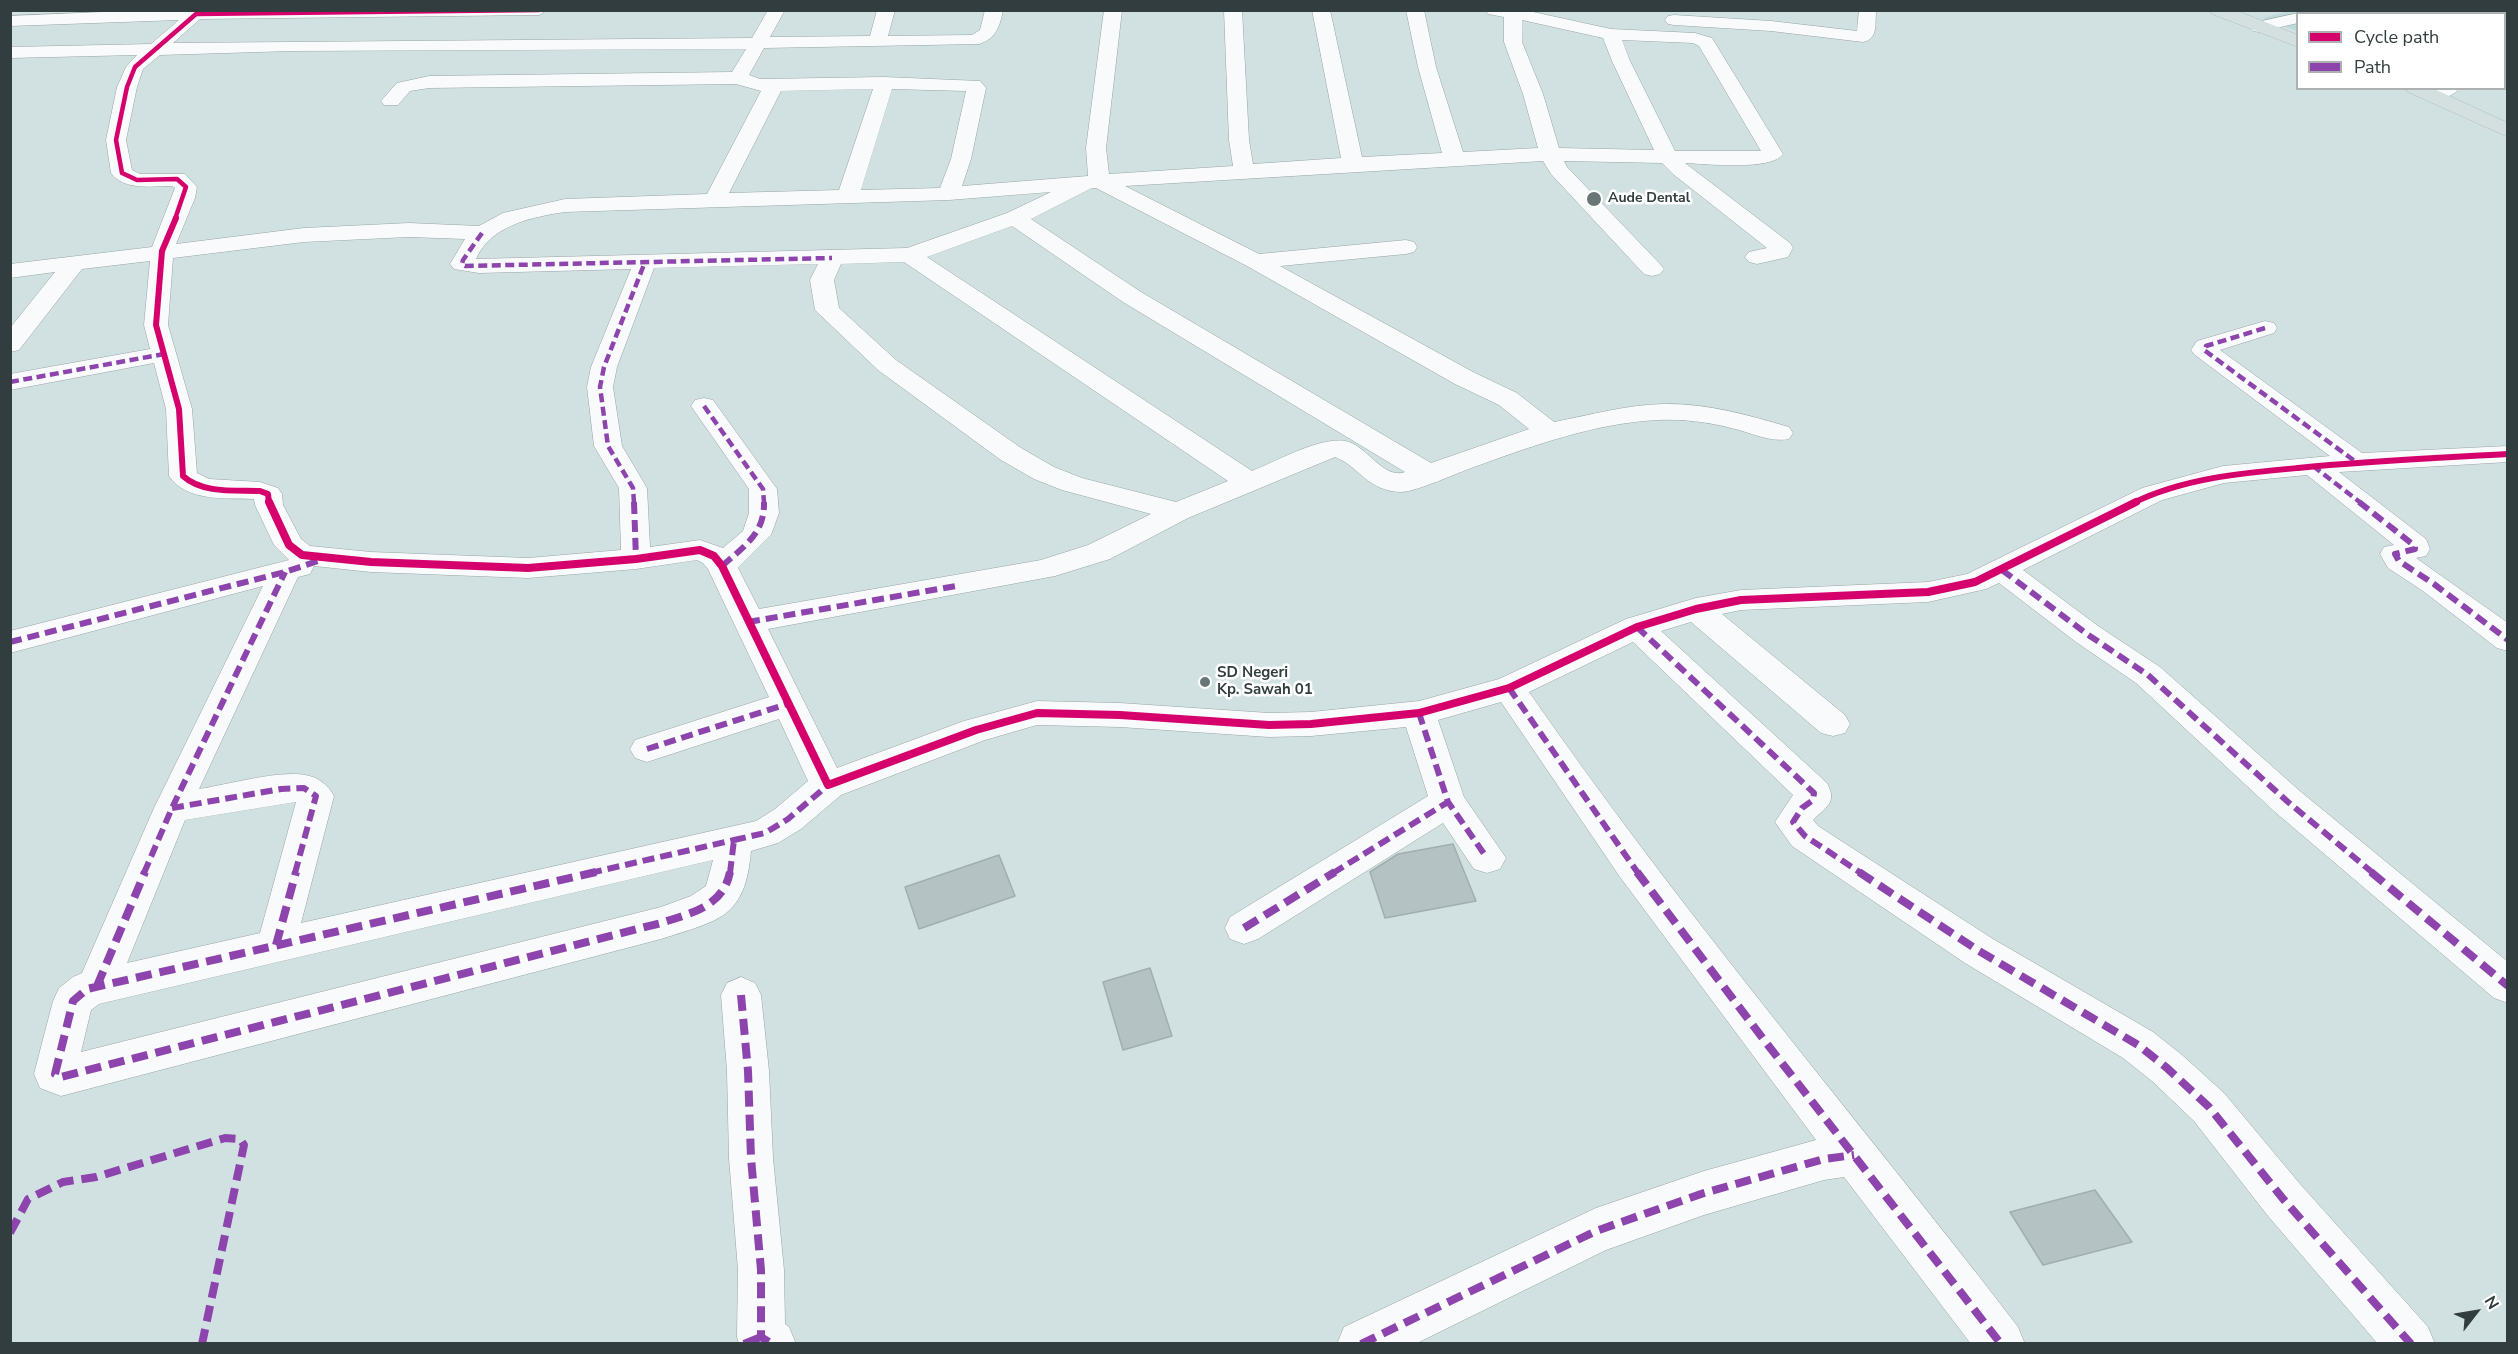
<!DOCTYPE html>
<style>
body{margin:0}
#map{position:relative;width:2518px;height:1354px;overflow:hidden;background:#d1e1e2;font-family:"Nunito Sans",sans-serif}
canvas{display:block}
.frame{position:absolute;inset:0;border:12px solid #313d3e;pointer-events:none}
.legend{position:absolute;left:2296px;top:12px;width:210px;height:78px;box-sizing:border-box;background:#fff;border:2px solid #adb1b2;margin:0;padding:8px 10px;list-style:none;font-size:18px;color:#313d3e}
.legend li{display:flex;align-items:center;gap:12px;height:30px}
.legend b{width:30px;border:2px solid #adb1b2}
.north{position:absolute;left:2446px;top:1282px;width:60px;height:60px;-webkit-text-stroke:4px #fff;paint-order:stroke;rotate:59deg;font-size:16px;font-weight:700;line-height:24px;text-align:center;color:#313d3e}
.north::after{content:'';display:block;margin:auto;width:21px;height:27px;background:#313d3e;clip-path:polygon(50% 0,100% 100%,50% 72%,0 100%)}
</style>
<div id="map">
<canvas width="2518" height="1354"></canvas>
<div class="frame"></div>
<ul class="legend">
<li><b style="height:8px;background:#d6006c"></b>Cycle path</li>
<li><b style="height:8px;background:#8e44ad"></b>Path</li>
</ul>
<div class="north">N</div>
</div>
<script>
const c = document.querySelector('canvas').getContext('2d');
c.lineJoin = 'round';
function fillPath(path, color) {
  c.fillStyle = color;
  c.fill(path, 'evenodd');
}
function stroke(path, color, width, dash) {
  c.strokeStyle = color;
  c.lineWidth = width;
  c.lineCap = dash ? 'butt' : 'round';
  c.setLineDash(dash || []);
  c.stroke(path);
}
function drawText(font, color, halo, rows, align = 'center') {
  c.font = font + ' "Nunito Sans",sans-serif';
  c.lineWidth = 5;
  c.setLineDash([]);
  c.textBaseline = 'middle';
  c.strokeStyle = halo;
  c.fillStyle = color;
  for (const [text, x, y, turn = 0] of rows) {
    c.save();
    c.translate(x, y);
    c.rotate((+turn || 0) * Math.PI / 180);
    c.textAlign = isNaN(turn) ? turn : align;
    if (halo) c.strokeText(text, 0, 0);
    c.fillText(text, 0, 0);
    c.restore();
  }
}
const built = new Path2D(`
 M2293,10L2507,11V61L2505,62L2504,14H2298L2297,31L2262,18Z`);
const building = new Path2D(`
 M1453,844L1476,901L1385,918L1370,872L1398,854Z
 M999,855L1015,896L919,929L905,887Z
 M1150,968L1172,1036L1123,1050L1103,982Z
 M2095,1190L2132,1242L2043,1265L2010,1212Z`);
const minor = new Path2D(`
 M150,10H547L539,15L200,19L173,43L752,38L768,10H785L770,37L870,36L877,10H895L888,36L972,35L980,30L985,10H1003C1000,26 996,39 979,44L764,48L749,75L760,79L884,77L980,81L986,88L971,159L962,186L1088,176L1086,148L1104,10H1122L1106,148L1109,174L1233,166L1229,140L1224,10H1242L1249,140L1253,164L1341,158L1312,10H1330L1362,157L1442,153L1418,67L1406,10H1424L1436,67L1463,152L1538,148L1523,94L1504,42V17L1488,14L1486,10H1524L1611,29L1695,33L1712,38L1783,154C1772,171 1706,164 1685,163L1790,243L1793,248L1788,257L1757,264L1749,262L1745,257L1749,252L1767,248L1673,174L1662,163L1564,161L1567,167L1660,264L1664,269L1660,274L1652,276L1644,274L1551,174L1543,161L1125,186L1259,254L1406,240L1414,242L1417,247L1414,252L1406,254L1280,266L1473,372L1517,393L1554,422C1590,415 1626,405 1663,404C1706,403 1748,415 1789,427L1793,433L1789,439C1770,443 1750,432 1731,428C1708,422 1683,419 1659,420C1595,423 1535,445 1474,467C1457,473 1418,491 1402,492C1368,492 1359,466 1335,457L1188,518L1110,559L1055,576L768,629L837,768L964,721L1037,701L1120,703L1269,713L1311,712L1419,701L1499,679L1626,619L1696,598L1741,590L1928,582L1967,574L2142,488L2223,466L2330,456L2195,355L2191,350L2197,341L2265,321L2274,323L2277,328L2274,333L2220,350L2362,453L2508,446V462L2339,472L2426,539L2430,549L2426,556L2416,558L2508,623V651L2497,648L2423,591L2388,568L2380,554L2384,547L2394,545L2307,475L2224,483L2162,500L2023,570L2098,626L2160,667L2301,792L2508,962V1003L2494,998L2275,812L2136,683L2076,642L1999,583L1986,589L1928,602L1741,610L1722,614L1845,715L1850,724L1845,733L1833,736L1821,733L1691,622L1661,631L1827,783C1838,804 1825,807 1813,820L1818,826L1993,939L2153,1032L2182,1055L2224,1093L2300,1184L2428,1327L2435,1344H2378L2268,1216L2194,1121L2152,1081L2123,1058L1965,963L1792,846L1775,822L1793,795L1633,642L1529,692C1670,896 1829,1085 1981,1279L2018,1327L2025,1344H1971L1844,1177L1824,1180L1704,1215L1606,1250L1415,1344H1337L1344,1327L1596,1208L1704,1171L1816,1140L1620,877L1501,702L1438,720L1464,797L1506,858L1500,869L1487,873L1474,869L1443,823L1258,939L1244,944L1230,939L1225,928L1230,917L1428,796L1406,727L1311,736L1269,737L1120,727L1037,725L985,740L841,795L801,829L778,843L751,851C745,919 719,920 661,939L61,1096L40,1088L34,1074L53,1001L59,988L73,977L82,973L154,808L263,586L10,653V631L289,560L274,545L255,505L254,499C226,498 187,502 169,476L166,409L154,363L10,390V374L150,349L144,325L150,261L82,269L19,350L10,352V328L55,272L10,278V264L152,247L175,188L172,186C153,186 124,191 111,173L106,140L117,87L126,67L137,55L10,58V47L151,44L179,20L10,26V16ZM1522,20L1603,38L1612,61L1654,150L1559,148L1543,94L1522,42ZM1622,40L1693,43L1699,46L1761,151H1675L1630,61ZM746,49L732,72L429,76L397,83L381,101L384,105H398L410,91L429,88L736,84L761,91L707,194L565,199L503,213L479,226L409,223L304,228L176,244L195,198L197,187L185,174H140L132,170L126,140L137,87L143,69L160,55L292,51ZM873,89L839,190L729,193L781,91ZM892,89L966,91L951,159L940,188L861,190ZM1092,188H1096L1247,266L1455,384L1499,405L1529,429L1431,463L1141,292L1031,219ZM1051,192L1007,213L907,248L476,259C491,225 532,217 565,212L949,200ZM1012,226L1123,302L1405,472C1383,480 1366,444 1345,441C1319,437 1277,461 1252,471L927,257ZM409,237L465,239L450,264L454,269L479,273L631,269L591,367L587,387L594,446L619,488L621,550L528,558L371,552L310,546L301,539L283,505L282,494L278,488L260,482L209,479L197,473L192,409L168,325L173,258L304,242ZM904,262L1228,481L1176,502L1082,478L1054,467L1021,448L896,360L839,308L834,280L841,264ZM818,264L810,280L815,310L878,370L1001,460L1034,479L1062,490L1151,514L1088,545L1041,560L759,609L738,568L771,535L779,513L777,489L713,400L704,398L695,400L691,406L749,489V513L743,531L723,548L700,540L650,547L647,488L622,446L613,387L617,367L654,268ZM697,560L703,563L708,569L769,697L635,740L630,749L635,758L647,762L779,719L808,781L775,809L756,821L301,923L334,796C328,785 318,777 305,775C279,770 226,785 199,789L298,577L310,574L314,566L371,572L528,578L636,569ZM296,802L260,933L127,963L185,820ZM713,860L706,886L691,896L661,907L81,1052L91,1010L99,1004Z
 M1859,10L1876,12C1875,25 1878,39 1863,42L1771,31L1674,25L1668,24L1665,20L1668,16L1674,15L1771,21L1857,31Z
 M2311,10H2337L2335,14H2309Z
 M2298,13L2301,14H2298V23L2259,32L2253,31L2250,27L2253,23Z
 M2504,37H2508V48H2504Z
 M2504,66H2508V77L2504,78Z
 M2431,88H2460C2453,97 2435,102 2424,99L2421,95L2424,91Z
 M741,977L755,983L761,995L769,1071L773,1158L784,1270L785,1324L789,1327L796,1344H739L737,1337L738,1270L729,1158L727,1071L721,995L727,983Z`);
const major = new Path2D(`
 M2210,10H2235L2298,35V47L2212,14Z
 M2406,88H2432L2508,123V137L2408,92Z`);
const quietFar2 = new Path2D(`
 M482,233L463,260L462,264L465,266L832,258
 M2265,328L2206,346L2204,350L2356,462
 M10,382L164,354
 M704,406L763,489L764,503
 M2313,466L2361,503
 M634,503L633,488L608,446L600,387L604,367L645,262`);
const quietFar1 = new Path2D(`
 M634,502L636,559
 M2359,502L2415,546V549L2395,554L2399,561L2434,584L2508,640
 M722,566C743,547 765,534 764,502
 M2002,570L2087,634L2148,675L2288,802L2373,873
 M748,622L956,586
 M1637,627L1814,793L1813,800L1802,808L1793,822L1805,836L1861,873
 M10,642L285,572L321,560
 M1509,688L1638,873
 M1419,713L1448,802L1487,858
 M647,749L787,704
 M172,808L281,789L304,788L316,796L295,873
 M734,840L765,833L788,819L828,785
 M144,873L172,808L285,572
 M590,873L734,840
 M730,873L734,840
 M1333,873L1448,802`);
const quiet = new Path2D(`
 M596,872L87,989L73,1001L55,1074L61,1077L661,923C691,913 723,907 730,872
 M1637,872L1764,1040L2001,1344
 M1859,872L1979,951L2138,1045L2167,1068L2209,1107L2284,1200L2411,1344
 M2371,872L2508,986
 M1244,928L1335,872
 M276,945L296,872
 M97,986L145,872
 M741,995L748,1071L751,1158L761,1270V1337L772,1344
 M10,1233L28,1199L63,1182L96,1177L225,1138L240,1139L244,1145L202,1344
 M744,1344L761,1337
 M1361,1344L1596,1231L1704,1193L1824,1159L1854,1155`);
const cyclewayFar2 = new Path2D(`
 M175,219L186,187L177,179L137,180L122,173L116,140L127,87L135,67L196,14L539,10`);
const cyclewayFar1 = new Path2D(`
 M176,218L162,251L156,325L179,409L183,476C203,494 235,490 260,491L268,494L269,503
 M2133,503C2184,478 2242,473 2298,468C2368,461 2438,458 2508,454`);
const cycleway = new Path2D(`
 M269,502L289,545L302,555L371,562L528,568L636,559L700,550L714,556L722,566L828,785L976,730L1037,713L1120,715L1269,725L1311,724L1419,713L1509,688L1637,627L1696,609L1741,600L1928,592L1975,582L2136,502`);
const markers = [
 [1594,199,8,"#697677"],
 [1205,682,6,"#697677"]
];
const farPoinames = [
 ["Aude Dental",1608,199]
];
const poiNames = [
 ["SD Negeri",1217,673],
 ["Kp. Sawah 01",1217,690]
];
fillPath(built, '#bed9da');
fillPath(building, '#b5c2c3');
stroke(building, '#a1aeae', 1.5);
stroke(minor, '#97a3a3', 1);
stroke(major, '#b2bcbc', 1);
fillPath(minor, '#f8fafb');
fillPath(major, '#d4dfe0');
stroke(quietFar2, '#8e44ad', 4.5, [9, 4.5]);
stroke(quietFar1, '#8e44ad', 6, [12, 6]);
stroke(quiet, '#8e44ad', 8, [16, 8]);
stroke(cyclewayFar2, '#d6006c', 4.5);
stroke(cyclewayFar1, '#d6006c', 6);
stroke(cycleway, '#d6006c', 8);
for (const [x, y, r, color] of markers) {
  const dot = new Path2D();
  dot.arc(x, y, r, 0, 2 * Math.PI);
  c.fillStyle = color;
  c.fill(dot);
  stroke(dot, '#fff', 2);
}
drawText('bold 14px', '#313d3e', '#fff', farPoinames, 'left');
drawText('bold 15px', '#313d3e', '#fff', poiNames, 'left');
</script>
